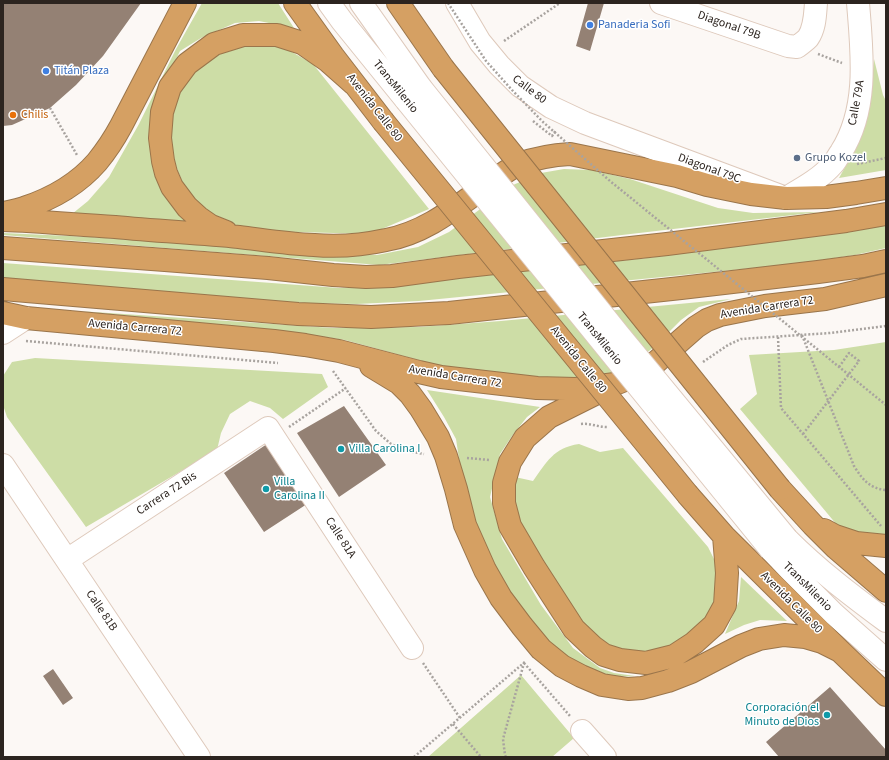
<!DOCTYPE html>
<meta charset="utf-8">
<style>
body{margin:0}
#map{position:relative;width:889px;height:760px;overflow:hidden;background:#fcf8f5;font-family:"Source Sans 3",sans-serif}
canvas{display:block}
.frame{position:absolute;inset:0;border:4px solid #2c241f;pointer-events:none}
</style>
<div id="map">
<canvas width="889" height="760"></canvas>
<div class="frame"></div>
</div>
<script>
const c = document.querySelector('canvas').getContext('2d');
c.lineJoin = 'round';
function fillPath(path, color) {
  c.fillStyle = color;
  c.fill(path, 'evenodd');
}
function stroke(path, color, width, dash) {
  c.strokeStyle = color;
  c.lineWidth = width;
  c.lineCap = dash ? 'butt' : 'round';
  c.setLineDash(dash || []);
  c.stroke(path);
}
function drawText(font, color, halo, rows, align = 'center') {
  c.font = font + ' "Source Sans 3",sans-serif';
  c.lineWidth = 3;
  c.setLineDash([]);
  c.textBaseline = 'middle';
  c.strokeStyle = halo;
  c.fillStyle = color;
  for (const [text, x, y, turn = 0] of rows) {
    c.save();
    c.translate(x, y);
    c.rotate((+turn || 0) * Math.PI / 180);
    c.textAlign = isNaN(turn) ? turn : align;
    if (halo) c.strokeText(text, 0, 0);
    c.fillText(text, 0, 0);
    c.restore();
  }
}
const green = new Path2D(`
 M202,3H278L294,28L259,21L235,23L201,38L180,51L165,82L152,118L190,223L72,214L88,201L109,177L139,124L176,49Z
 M276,43L313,64L429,209L370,234L261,231L233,226L209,215L184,186L170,151L167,122L177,93L198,64L221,47Z
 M874,59L883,95L886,101V170L839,178L852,155L861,135L870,103Z
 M564,169L591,170L630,179L718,208L753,213L819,212L622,235L379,265L3,235V233L91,237L240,247L377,255L418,247L449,232L513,185L541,173Z
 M886,224V248L855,255L794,264L419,301L357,304L304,303L70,286L3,280V263L339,288L372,287L473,276L647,258L822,235Z
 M731,299L699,307L681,320L654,347L636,361L618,372L575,381L444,367L345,340L291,332L79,311L333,328L418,327L501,321Z
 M886,342V535L858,534L837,525L740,409L757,394L749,355L834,350Z
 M35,358L322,374L328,387L283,419L270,408L250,401L230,414L221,433L217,450L86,527L7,417L3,405V376L12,362Z
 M427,390L540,407L527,417L512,436L500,454L490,497L502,539L541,605L573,648L600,668L614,673L635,676L614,677L575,663L545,643L495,574L475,524L463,485L456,439L444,417Z
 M579,444L600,452L623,448L708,547L715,561L719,578L715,608L693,632L668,646L647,651L628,653L608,647L580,621L515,517L513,495L515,477L533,481C547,462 553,448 579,444Z
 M741,577L787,621L760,620L744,625L725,634L739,601Z
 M521,675L574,738L552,757H428Z`);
const building = new Path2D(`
 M3,3H141L103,56L76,85L50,108L12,125L3,126Z
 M588,3H604L590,51L576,46Z
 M344,406L386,465L339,497L297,433Z
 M267,444L307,504L264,532L224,473Z
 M53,669L73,698L63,705L43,676Z
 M830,687L886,750V757H779L766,742Z`);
const path = new Path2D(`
 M504,41L560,3
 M818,54L842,63
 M50,108L77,155
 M533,121L552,136L556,130
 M857,164L886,158
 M802,335L854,466C862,479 870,489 886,490
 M778,337L781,408L881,526
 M26,341L278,363
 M703,362L728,345L741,339L830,333L886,326
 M333,371L376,431L391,444L407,451L424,454
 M581,424C590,423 598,427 607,427
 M289,427L346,388
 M803,434L859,361L849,353L839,367
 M467,458L490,460
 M423,663L460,718
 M524,663L570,716
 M453,724L481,757
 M414,757L526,661
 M506,757L505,755L503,739L524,663`);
const minor = new Path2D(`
 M329,3L342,21L406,100
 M361,3L421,88
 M457,3L480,42L499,65L520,86L551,107L585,123L786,198C803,188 820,179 833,164C836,161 838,156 841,152C869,108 862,52 858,3
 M661,3L788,46L797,47C801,44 805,41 808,38C815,28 815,15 816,3
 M3,333L26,318
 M3,465L199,757
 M787,539C818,570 851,595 886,621
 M771,550L789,569L834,614L886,660
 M67,560L268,428L412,648
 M582,731L605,757`);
const highway = new Path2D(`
 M295,3L333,56L383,121
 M398,3L443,68
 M3,213C10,212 17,210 24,208C51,199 78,184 97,162C106,151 114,139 121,126L185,3
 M3,220C40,221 78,225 115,227C156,231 197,233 239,237C264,240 289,244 314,245C338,247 363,245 386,240C425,233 455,208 486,186C497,178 507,170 519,164C536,158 552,155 570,154L677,176L707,185L751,194L786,198L826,197L856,193L886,188
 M226,232L211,226L198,217L187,207L172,187L166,173L163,161L160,138L162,112L170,87L187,64L214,44L243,35H277L302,43L328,61L354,84
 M3,248L165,260L268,268L333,275L366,277L392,276L458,267L667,244L846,221L886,214
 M3,289L298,314L371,317L449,313L681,288L818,272L863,266L886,261
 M3,313L26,318L274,341L305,345L339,351L419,372L441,377L537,388L576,389L615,384L637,375L655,363L696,327L707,320L720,315L765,306L825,299L886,285
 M371,366L399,383L410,394L421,409L438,437L446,456L456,489L465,525L485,570L501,598L522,626L541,649L562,666L581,676L602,685L628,689L642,688L668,681L691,672L741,646L759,639L784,635L805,637L822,642L840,651
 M601,391L549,417L525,438L510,462L504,483V503L510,526L534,567L574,629L593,647L604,655L620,660L646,663L674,656L694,643L714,625L725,605L727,573L724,536
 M780,489L813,525L836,548L886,591
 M688,495L724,536L840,651L886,695
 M824,530L835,536L856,543L886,546`);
const pathBridge = new Path2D(`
 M448,3L486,61L512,90L543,122L610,181L886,405`);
const minorBridge = new Path2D(`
 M421,88L619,335L787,539
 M406,100L771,550`);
const highwayBridge = new Path2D(`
 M443,68L780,489
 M383,121L688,495`);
const markers = [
 [590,25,4,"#3f7fe0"],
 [46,71,4,"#3f7fe0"],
 [13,115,4,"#e8710a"],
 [797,158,4,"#5c6f8a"],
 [341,449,4,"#0f9aa8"],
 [266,489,4,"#0f9aa8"],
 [827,715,4,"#0f9aa8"]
];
const shopNames = [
 ["Panaderia Sofi",598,25],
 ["Titán Plaza",54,71]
];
const streetNames = [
 ["Diagonal 79B",729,26,19],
 ["TransMilenio",395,87,51],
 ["Calle 80",529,90,37],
 ["Calle 79A",857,103,-80],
 ["Avenida Calle 80",374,108,52],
 ["Diagonal 79C",709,169,20],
 ["Avenida Carrera 72",767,308,-9],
 ["Avenida Carrera 72",135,328,5],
 ["TransMilenio",599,339,51],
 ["Avenida Calle 80",578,360,51],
 ["Avenida Carrera 72",455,377,9],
 ["Carrera 72 Bis",167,494,-33],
 ["Calle 81A",340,538,57],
 ["TransMilenio",807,587,45],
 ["Avenida Calle 80",791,603,45],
 ["Calle 81B",101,611,56]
];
const foodNames = [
 ["Chilis",21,115]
];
const serviceNames = [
 ["Grupo Kozel",805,158]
];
const cultureNames = [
 ["Villa Carolina I",349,449],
 ["Villa",274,482],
 ["Carolina II",274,496],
 ["Corporación el",819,708,"right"],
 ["Minuto de Dios",819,722,"right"]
];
fillPath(green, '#cddda6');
fillPath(building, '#948174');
stroke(minor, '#dec9bb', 24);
stroke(highway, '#9a754b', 24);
stroke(path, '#a8a39f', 2.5, [2, 2]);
stroke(minor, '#fff', 22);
stroke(highway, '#d5a063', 22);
stroke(minorBridge, '#dec9bb', 24, []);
stroke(highwayBridge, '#9a754b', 24, []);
stroke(pathBridge, '#a8a39f', 2.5, [2, 2]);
stroke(minorBridge, '#fff', 22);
stroke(highwayBridge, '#d5a063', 22);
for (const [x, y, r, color] of markers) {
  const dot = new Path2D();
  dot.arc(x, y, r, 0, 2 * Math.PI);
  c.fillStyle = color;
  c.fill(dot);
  stroke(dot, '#fff', 1.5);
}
drawText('12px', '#366cbe', '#fff', shopNames, 'left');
drawText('12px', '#2c241f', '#fff', streetNames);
drawText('12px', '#c56008', '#fff', foodNames, 'left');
drawText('12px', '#4e5e75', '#fff', serviceNames, 'left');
drawText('12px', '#0d838f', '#fff', cultureNames, 'left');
</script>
